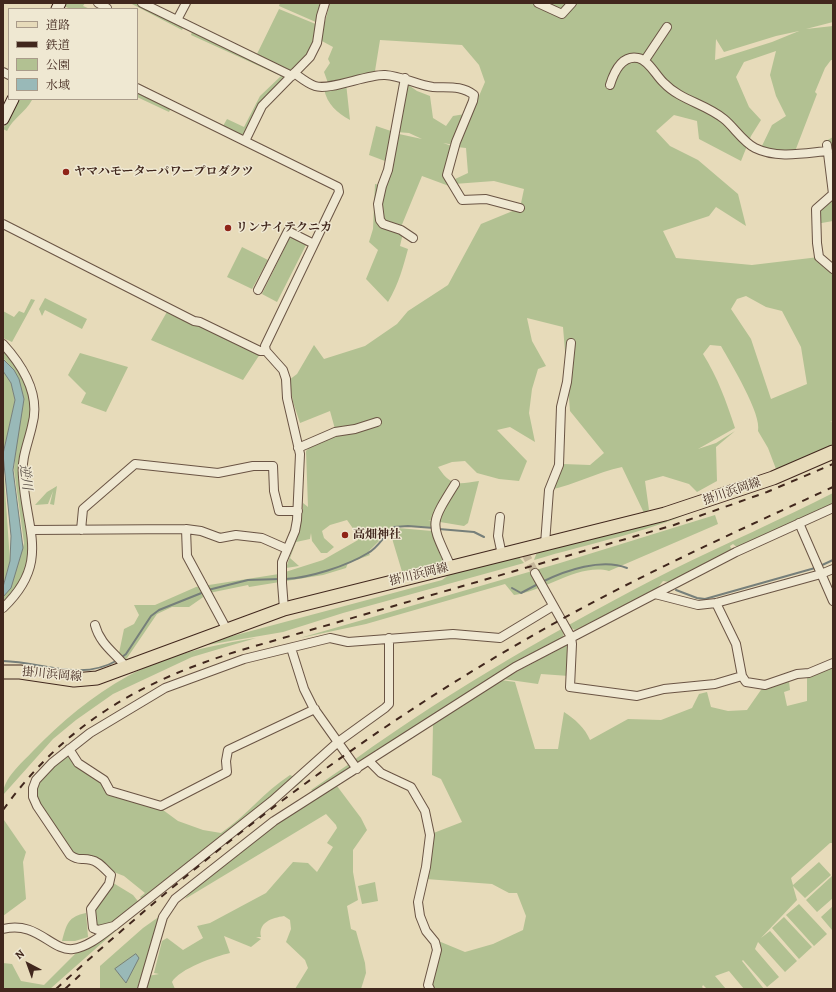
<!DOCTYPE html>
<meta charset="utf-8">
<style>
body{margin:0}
#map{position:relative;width:836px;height:992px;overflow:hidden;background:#e7dbba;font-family:Alegreya,"Noto Serif JP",serif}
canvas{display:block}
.frame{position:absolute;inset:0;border:4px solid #41271d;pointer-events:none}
.legend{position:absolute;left:8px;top:8px;width:130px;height:92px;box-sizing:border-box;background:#efe8d2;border:1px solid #a99b8a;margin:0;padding:5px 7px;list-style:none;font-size:12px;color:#41271d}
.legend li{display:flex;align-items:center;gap:8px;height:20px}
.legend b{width:20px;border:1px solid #a99b8a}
.north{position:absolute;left:8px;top:944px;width:40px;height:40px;-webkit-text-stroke:3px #efe8d2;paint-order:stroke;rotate:319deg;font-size:11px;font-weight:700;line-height:16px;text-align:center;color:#41271d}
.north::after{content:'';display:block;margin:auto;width:14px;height:18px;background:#41271d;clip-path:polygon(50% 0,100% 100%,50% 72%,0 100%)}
</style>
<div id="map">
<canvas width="836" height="992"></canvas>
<div class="frame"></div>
<ul class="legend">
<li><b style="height:5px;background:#e7dbba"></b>道路</li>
<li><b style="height:5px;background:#41271d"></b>鉄道</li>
<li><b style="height:11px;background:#b2c192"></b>公園</li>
<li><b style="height:11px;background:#99b9b8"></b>水域</li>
</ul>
<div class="north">N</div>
</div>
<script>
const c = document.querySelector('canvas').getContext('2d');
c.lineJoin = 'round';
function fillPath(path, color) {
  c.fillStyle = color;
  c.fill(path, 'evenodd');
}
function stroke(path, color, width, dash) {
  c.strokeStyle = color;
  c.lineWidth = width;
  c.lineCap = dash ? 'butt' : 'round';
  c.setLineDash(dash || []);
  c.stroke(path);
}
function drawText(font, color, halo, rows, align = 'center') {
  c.font = font + ' Alegreya,"Noto Serif JP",serif';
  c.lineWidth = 3;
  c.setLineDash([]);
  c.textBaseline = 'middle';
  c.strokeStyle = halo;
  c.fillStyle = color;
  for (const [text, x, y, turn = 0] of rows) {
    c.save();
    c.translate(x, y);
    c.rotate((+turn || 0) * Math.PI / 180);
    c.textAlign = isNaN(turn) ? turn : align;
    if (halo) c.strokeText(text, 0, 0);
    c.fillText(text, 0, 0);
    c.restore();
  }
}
const green = new Path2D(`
 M66,3H85L83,6L90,9H70L64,6Z
 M130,3H137L290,76L261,104L245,136L223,126L227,119L244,127L260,96L281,76L191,35L192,32L183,28L182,30Z
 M280,3H320L318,23L279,6Z
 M330,3H833V22L806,29L833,26V60H831L825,68L815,92L817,94L794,154L760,150L772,125L786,116L776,96L770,75L776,51L744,62L736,77L749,107L761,120L751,136L741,161L699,139L697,121L674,115L656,131L670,146L698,160L738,194L746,226L716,207L709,216L663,231L676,258L752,265L819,257L833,269V422L830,421L833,423V445L776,469L768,448L758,431C762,414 731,364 721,346L710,345L703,354C718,378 726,401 735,428L698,449L716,443L735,431L716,447L717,481L697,492L689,484L663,476L645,481L649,510L644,513L622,467C597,472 575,485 549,490L563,464L590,465L604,453L570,411L563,327L527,318L532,341L546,366L538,369L532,389L529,413L535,442L510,427L497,430L527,461L519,481L499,479L477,473L465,461L452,462L438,467C451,487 458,484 479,481L468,523L464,526L428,520L433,522V527L394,526L368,552L370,555L348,563L346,568L323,575L249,587L248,585L209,593L189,607H172L157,614L125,661L119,653L124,629L134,624L139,615L134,605H155L196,587L279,574L323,560L358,540V532L357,534L347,520L330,525L322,531L324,538L334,547L327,553H321L312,541L311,533L310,539L296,542L290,558L299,566L286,568L300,527L303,503L308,507L306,451L322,434L335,429L330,411L300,423L293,402L289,380L297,374L314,345L324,359L365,346L397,324L408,311L448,285L481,224L520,208L524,189L494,181L454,184L453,180L468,173L466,148L457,147L485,82L479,65L462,45L380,40L375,71L363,76L328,83L324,72L330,63L328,59L333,47L320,40ZM799,31L772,42L715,60L716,39L724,52L776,36ZM746,296L766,307L782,311L801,347L807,384L771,399L751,339L731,309L737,299Z
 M279,9L318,25C312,46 310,61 288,71L257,54Z
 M346,83L350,120C337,113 327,104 324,89Z
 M407,84L417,91L430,96L433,118L446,126L453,116L465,114L455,145L443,143L455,147L449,186L422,176L401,227L384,220L382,193L393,165L399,134L422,139L409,133L396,132Z
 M137,92L171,108L169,112L137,97Z
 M19,99L32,100C25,113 13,118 7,131L3,129Z
 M376,126L391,131L385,161L369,155Z
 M833,137V221L816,224V209L833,194L826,141Z
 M375,184L380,185L381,226L403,233L400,246L408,249C403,267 399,283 388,302L366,279L378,250L369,242L373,229Z
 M292,237L306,245L277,302L262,294L289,239Z
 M242,247L268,260L252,289L227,277Z
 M45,298L87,319L82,329L45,310L42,316L39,309Z
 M31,299L35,300L12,342L3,338V311L14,317L19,311L24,313Z
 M168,310L262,351L243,380L151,340Z
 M3,345L21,367L33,411L21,456L30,557L23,577L3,605V598L12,584L24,543L14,470L16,444L24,399L14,370L3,358Z
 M80,353L128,367L106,412L81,403L86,393L68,375Z
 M3,371L11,383L15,400L3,454Z
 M3,461L10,561L3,587Z
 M57,486L54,505L50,504L53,491L48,504L35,505L47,492Z
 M833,493V505L738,548L733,544L730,546L732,550L669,582L663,581L656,590L575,630L571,628L564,632L563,638L524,657L359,764L354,760C454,688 562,626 672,570C725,544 780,520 833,493Z
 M705,506C652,532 590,543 534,560L537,552Z
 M715,515L718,524L609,571C579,563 543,592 514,595L505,584L366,624L300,638L560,563Z
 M398,528L432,531L436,534L447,565L403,575L391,535Z
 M518,556L524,563L343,613L283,632L207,645L221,639L442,580L453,572Z
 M256,638L192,657L113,694L76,720L53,739L3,795C3,778 22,763 33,751C61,722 93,695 128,676C166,655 213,645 256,638Z
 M569,644V676L541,674L538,684L503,679Z
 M833,667V843H830L791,878L793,885L819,862L831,875L805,898L793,886L797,900L761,938L770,931L797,961L785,972L758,942L755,949L779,977L767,987L743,960L742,961L764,989H744L729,971L715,976L726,989H707L703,985L702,987L704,989H430L436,940L465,952L493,944L523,930L526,916L517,893H509L492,884L426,879L431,834L462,822L441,779L432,775L433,724L501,680L515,682L535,749H558L564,712C575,719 585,728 590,740L628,719L661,720L692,708L699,694L707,692L711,707L728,711L747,710L763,687L789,681L790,690L784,692L787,706L807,701V678Z
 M67,751L104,780L110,791L163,810L178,821L203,830L221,833C246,816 264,792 290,775L303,781L143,900L140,897L145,893L124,876L78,858L37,806L33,788L50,772Z
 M349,764L351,767L343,774L313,791L311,790Z
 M337,786L361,818L367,830L353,850V872L358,900L347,906L351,929L356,931L365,963L366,973L361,989H295L308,968L305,960L286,942L291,929L290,920L284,916C272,918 258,922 261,937H256L261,939L251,947L224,936L230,953C216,956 179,969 172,982L175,989H144L148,976L159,974L154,973L162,941L167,938L183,950L203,938L197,926L210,923L266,893L293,862L308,863L317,872L333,847L327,843L337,828L336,825L326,814L185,899L193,888C239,852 284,812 337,786Z
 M4,820L26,852L23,862L26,899L3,916Z
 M832,876L833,898L817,912L806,900Z
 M110,881L133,895L141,905L114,926L98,930L91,909Z
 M375,882L378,901L362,904L358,886Z
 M799,904L827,934L814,946L786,915Z
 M145,905L50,989H3V963L12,964L21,981L44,985L77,952Z
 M833,906V929L832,930L821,917Z
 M86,913L88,937L75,941H62C67,923 68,917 86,913Z
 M160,916L137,989H100V966L143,928Z
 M784,917L812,947L799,959L772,928Z`);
const water = new Path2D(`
 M3,359L14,370L19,379L24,399L13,470L23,548L11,588L3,597V587L10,561L11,536L3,454L15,400L11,383L3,371Z
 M136,954L139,958L126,983L115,969Z`);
const stream = new Path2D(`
 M439,529L474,532L484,537
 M820,566L833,560
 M285,579C309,578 347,566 368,553C378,548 385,534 394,527L408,526L434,528
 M542,582C566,570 602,558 627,568
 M512,588L521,593L538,584
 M208,590L248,580L280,579
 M676,590L697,598L705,599L815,568
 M122,657L126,654L151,616L159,610L204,592
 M3,661C43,662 80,682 118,660`);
const streetTunnel = new Path2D(`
 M525,553L535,573`);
const street = new Path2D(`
 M98,3L107,8
 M142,3L292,76
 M538,3L562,14L572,3
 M177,20L186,3
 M645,60L667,27
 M3,72L9,75
 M294,73C301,78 308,84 315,86C330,91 367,74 385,75C402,76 417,85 433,87C448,88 461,85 474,95L473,101L456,142L447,175L462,200L486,199L520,208
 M405,78L388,170L382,186L378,204L380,220L383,224L401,230L413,238
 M610,85C614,72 622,55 638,58C649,60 656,76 664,83C680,100 706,104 724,119C734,127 743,142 755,148C777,159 805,153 828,151
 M137,88L338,187L339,192L265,346L266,351L283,370L286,379L287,398L300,454L297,520L295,531L282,562V583L284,609
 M245,141L262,106L310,57L317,43L321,16L325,3
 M827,145L833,194L816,209L817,243L819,257L833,269
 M3,224L194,321L200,322L260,351H266
 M258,290L288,231L314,244
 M3,344C23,366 41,395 32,426C28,444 21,458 23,477C26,531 51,562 3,608
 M298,448L335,432L355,429L377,422
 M500,517L498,536L502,555
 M799,523L833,601
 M186,529L187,556L227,630
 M31,530L186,529L201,531L220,538L236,535L262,538L287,549
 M81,530L83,509L135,464L218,473L253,466H273L274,491L279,511H298
 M545,544L549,490L559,465L561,407L567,382L571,343
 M451,567C431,522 428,527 455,484
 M535,573L571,637L572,644L570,687L637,696L664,689L715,684L742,676
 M655,594L736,552L833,508
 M716,603L736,644L742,676L746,682L765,685L797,674L809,673L833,663
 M95,625C100,644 114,652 126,667
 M291,648L304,689L313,707L357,769
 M69,749L78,763L104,780L110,791L161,806L227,772L226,761L228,750L315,709
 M369,761L381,773L411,787L425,811L430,835L426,867L418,902L420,916L426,931L435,942L437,950L428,985L430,989
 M114,926L98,930L93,928L91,909L109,884L111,875C105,870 99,861 91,860C81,857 80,862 70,855L37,806L33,797V788L36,780L52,763L90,733L165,688L244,659L330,638L348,642L453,634L500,638L553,606
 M3,929C37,920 52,952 73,949C88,947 102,935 114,926L272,801L338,742L385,708L389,704V638
 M142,989L163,917L175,899L274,821L515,667L655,594L698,605L716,603L821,574L833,569`);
const secondary = new Path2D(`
 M57,9L60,3
 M3,119L13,99`);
const primary = new Path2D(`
 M3,672H20L74,680L97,678L284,609L665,514L773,478L833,452`);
const rail = new Path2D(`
 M3,810C65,724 139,682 238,651L674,525L767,492L833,464
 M56,989C201,857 353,739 523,641C623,583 728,535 833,487
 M65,989L80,975`);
const markers = [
 [66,172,4,"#8f2418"],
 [228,228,4,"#8f2418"],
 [345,535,4,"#8f2418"]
];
const poiNames = [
 ["ヤマハモーターパワープロダクツ",74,172],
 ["リンナイテクニカ",236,228],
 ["高畑神社",353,535]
];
const streetNames = [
 ["掛川浜岡線",732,492,-19],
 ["掛川浜岡線",419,575,-14],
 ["掛川浜岡線",52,675,5]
];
const waterNames = [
 ["逆川",25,477,83]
];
fillPath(green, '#b2c192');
fillPath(water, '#99b9b8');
stroke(water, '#767f7a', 1);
stroke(stream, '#767f7a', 2);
stroke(streetTunnel, '#c6b79b', 8, [8, 4]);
stroke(street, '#6a5444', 10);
stroke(secondary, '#41271d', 13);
stroke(primary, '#41271d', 15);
stroke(street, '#efe8d2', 8);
stroke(secondary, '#efe8d2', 11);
stroke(primary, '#e7dbba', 13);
stroke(rail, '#41271d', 2, [7, 7]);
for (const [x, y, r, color] of markers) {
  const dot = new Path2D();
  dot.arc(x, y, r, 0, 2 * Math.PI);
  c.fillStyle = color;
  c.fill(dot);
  stroke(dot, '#efe8d2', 1.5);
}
drawText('bold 12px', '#41271d', '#efe8d2', poiNames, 'left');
drawText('12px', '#41271d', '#efe8d2', streetNames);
drawText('italic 13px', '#574c44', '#efe8d2', waterNames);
</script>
